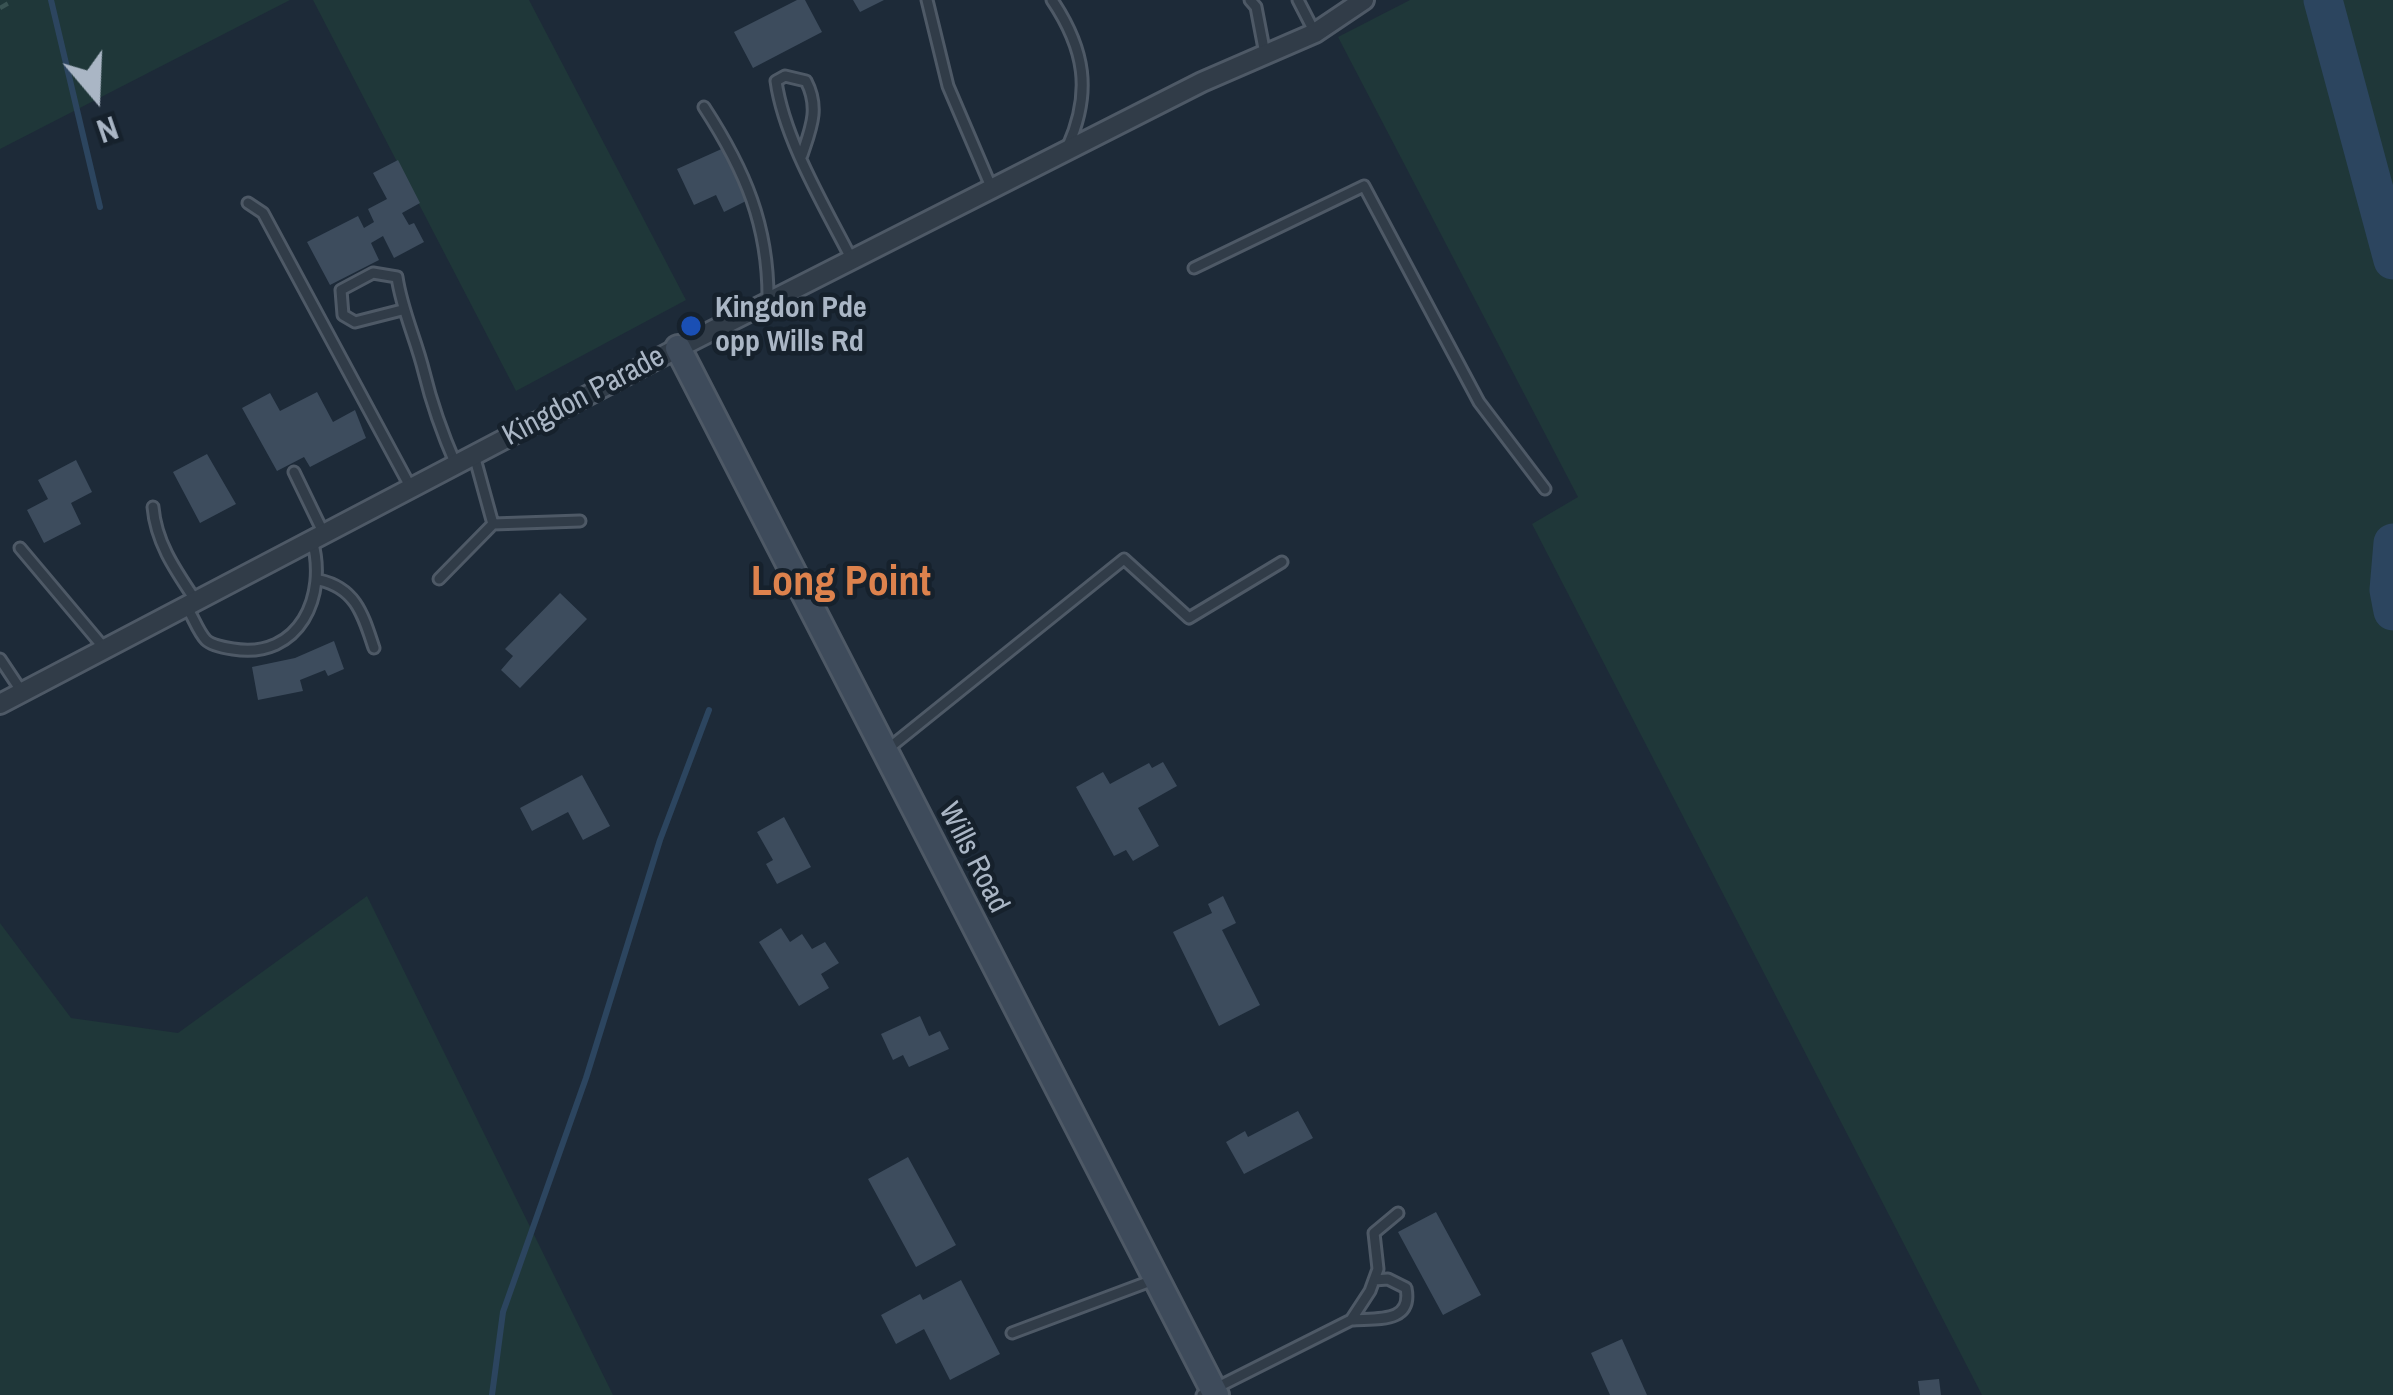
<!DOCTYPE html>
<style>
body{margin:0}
#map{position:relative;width:2393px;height:1395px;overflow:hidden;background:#1d2a38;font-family:"Archivo Narrow",sans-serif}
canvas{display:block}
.north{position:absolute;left:36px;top:36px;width:120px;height:120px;-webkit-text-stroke:9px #16212c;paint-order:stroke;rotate:161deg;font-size:33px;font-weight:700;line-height:48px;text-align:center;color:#aab6c5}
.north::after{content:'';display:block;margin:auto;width:42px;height:54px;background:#aab6c5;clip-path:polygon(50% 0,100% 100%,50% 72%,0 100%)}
</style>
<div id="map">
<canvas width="2393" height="1395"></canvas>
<div class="north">N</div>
</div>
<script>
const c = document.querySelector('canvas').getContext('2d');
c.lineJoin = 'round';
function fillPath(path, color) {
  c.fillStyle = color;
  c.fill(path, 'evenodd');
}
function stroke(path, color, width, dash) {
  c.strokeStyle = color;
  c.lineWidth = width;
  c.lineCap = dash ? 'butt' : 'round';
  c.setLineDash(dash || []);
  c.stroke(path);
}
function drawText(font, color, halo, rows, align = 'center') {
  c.font = font + ' "Archivo Narrow",sans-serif';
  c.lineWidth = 9;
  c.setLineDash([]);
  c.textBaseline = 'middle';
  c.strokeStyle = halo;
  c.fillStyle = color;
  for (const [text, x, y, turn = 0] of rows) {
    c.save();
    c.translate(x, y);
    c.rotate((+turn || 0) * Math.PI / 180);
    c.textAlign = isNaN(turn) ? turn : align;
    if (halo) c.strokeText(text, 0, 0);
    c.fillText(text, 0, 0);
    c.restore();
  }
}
const green = new Path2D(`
 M0,0H290L0,149Z
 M313,0H529L686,300L516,391Z
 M1410,0H2393V1395H1982L1532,524L1578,497L1338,37Z
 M367,896L613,1395H0V923L71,1018L178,1033Z`);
const stream = new Path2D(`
 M51,0L100,207
 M492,1395L503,1312L586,1078L660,840L709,710`);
const river = new Path2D(`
 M2323,0L2393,260
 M2393,543L2389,590L2393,611`);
const building = new Path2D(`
 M797,0H805L822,32L753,68L734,32Z
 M853,0H884L860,12Z
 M726,147L750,199L724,212L716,195L694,205L677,169Z
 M398,160L420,203L402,213L409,225L414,223L424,242L394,258L383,236L371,243L379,260L330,285L307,242L358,216L364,228L374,222L368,209L387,199L373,173Z
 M317,392L333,422L355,410L366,438L310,467L304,457L277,471L242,408L270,393L280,411Z
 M207,454L236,504L200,523L173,472Z
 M76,460L92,492L71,503L81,524L44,543L27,510L48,499L38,480Z
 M560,593L587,619L520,688L501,670L513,656L505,649Z
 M334,641L344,669L328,676L325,670L300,680L303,691L258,700L252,667L295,658Z
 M1163,762L1177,786L1138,808L1159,846L1133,861L1126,850L1114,856L1076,787L1103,772L1110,784L1149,763L1152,768Z
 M582,775L610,826L583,840L568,812L532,831L520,808Z
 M784,817L811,867L777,884L766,864L773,860L757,832Z
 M1223,896L1236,923L1222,930L1260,1005L1219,1026L1173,932L1212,913L1208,904Z
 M781,928L790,942L802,934L812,949L825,942L839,963L821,974L829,988L799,1006L759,942Z
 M920,1016L929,1036L940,1031L949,1049L909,1067L903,1055L893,1060L881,1034Z
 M1298,1111L1313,1138L1244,1174L1226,1142L1245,1131L1248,1137Z
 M908,1157L956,1245L916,1267L868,1179Z
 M1436,1212L1481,1295L1443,1315L1398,1232Z
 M961,1280L1000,1354L950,1380L924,1329L896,1344L881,1315L920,1294L923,1300Z
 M1622,1339L1647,1395H1610L1591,1353Z
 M1939,1379L1941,1395H1920L1918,1381Z`);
const path = new Path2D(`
 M0,8L14,0`);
const lane = new Path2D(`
 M927,0L948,86L992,189
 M1052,0C1085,49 1092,92 1068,146
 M1250,0L1256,7L1265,54
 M1298,0L1315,33
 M704,107C745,170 769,226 768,302
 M802,155C811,128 820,108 806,81L785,76L776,81C784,139 825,207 852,260
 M248,203L263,213L411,488
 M1194,268L1364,186L1479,402L1545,489
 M402,310L355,322L343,315L341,290L373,273L397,277C402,311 416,339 424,372C432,405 442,433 456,465
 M294,472L324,534
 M153,507C156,543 176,571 196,601
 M493,524L580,521
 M20,548L105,649
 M439,579L493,524L474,455
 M319,580C356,588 363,615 374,648
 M186,606C193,616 198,632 206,640C211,645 226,648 233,649C300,660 328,595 312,540
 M0,659L22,692
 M889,748L1124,559L1189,618L1282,562
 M1351,1320C1376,1318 1413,1324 1406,1288L1388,1279L1374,1280
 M1012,1333L1156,1279
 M1202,1395L1351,1320L1370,1291L1378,1269L1374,1233L1398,1213`);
const street = new Path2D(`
 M0,704L678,348L1202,82L1315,33L1364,0`);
const secondary = new Path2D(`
 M678,348L1216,1395`);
const markers = [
 [691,326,12,"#1a4fb4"]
];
const poiNames = [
 ["Kingdon Pde",715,309],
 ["opp Wills Rd",715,343]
];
const streetNames = [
 ["Kingdon Parade",584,397,-28],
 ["Wills Road",973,858,63]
];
const districtNames = [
 ["Long Point",841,584]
];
fillPath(green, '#1f3739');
stroke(stream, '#2c455f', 6);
stroke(river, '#2c455f', 39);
fillPath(building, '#3d4c5d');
stroke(lane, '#4e5966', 15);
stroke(street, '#4e5966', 24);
stroke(secondary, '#4e5966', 30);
stroke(path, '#395353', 4.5, [9, 9]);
stroke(lane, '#313c48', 9);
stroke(street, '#313c48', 18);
stroke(secondary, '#3e4b5b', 24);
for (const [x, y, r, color] of markers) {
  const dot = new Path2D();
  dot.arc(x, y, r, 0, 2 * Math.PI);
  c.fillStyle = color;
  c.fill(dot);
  stroke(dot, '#16212c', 4.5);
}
drawText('bold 30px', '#aab6c5', '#16212c', poiNames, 'left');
drawText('30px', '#aab6c5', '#16212c', streetNames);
drawText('bold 42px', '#dd824d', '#16212c', districtNames);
</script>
